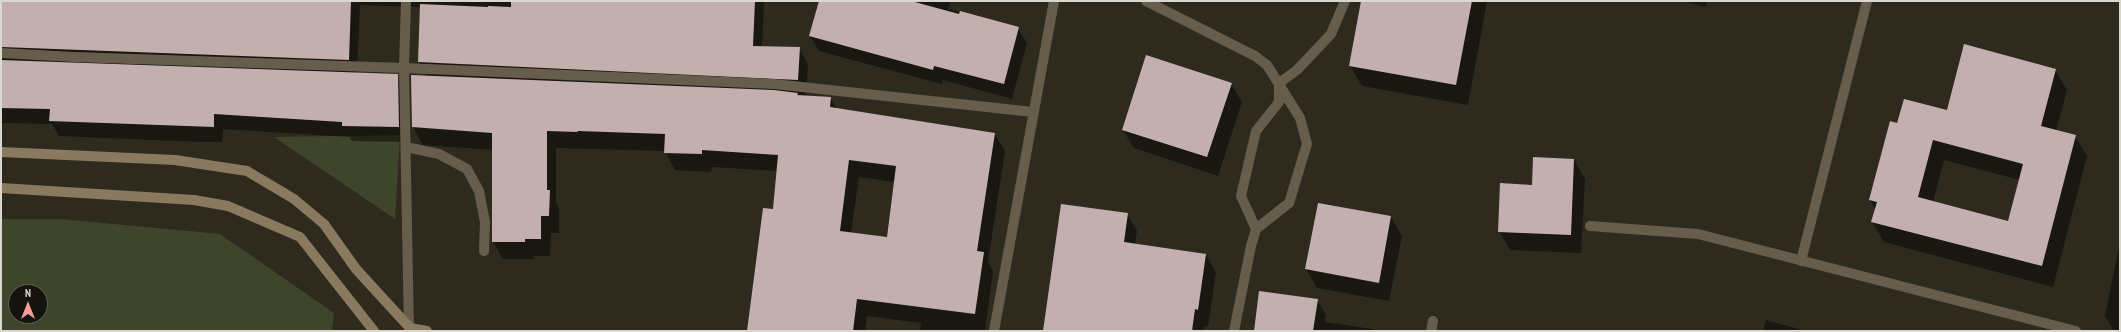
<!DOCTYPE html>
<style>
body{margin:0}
#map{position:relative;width:2121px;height:332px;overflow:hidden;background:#2e2b1e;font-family:"PT Sans Narrow",sans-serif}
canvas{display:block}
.frame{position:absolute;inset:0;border:2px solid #d9d7ce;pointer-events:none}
.north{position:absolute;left:8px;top:284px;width:40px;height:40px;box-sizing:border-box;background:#15130e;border:1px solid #63615b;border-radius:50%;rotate:0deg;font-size:11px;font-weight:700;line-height:16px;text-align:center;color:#d9d7ce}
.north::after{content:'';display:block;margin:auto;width:14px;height:18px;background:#f59b98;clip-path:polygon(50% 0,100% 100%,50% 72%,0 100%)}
</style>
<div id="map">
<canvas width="2121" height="332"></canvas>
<div class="frame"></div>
<div class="north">N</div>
</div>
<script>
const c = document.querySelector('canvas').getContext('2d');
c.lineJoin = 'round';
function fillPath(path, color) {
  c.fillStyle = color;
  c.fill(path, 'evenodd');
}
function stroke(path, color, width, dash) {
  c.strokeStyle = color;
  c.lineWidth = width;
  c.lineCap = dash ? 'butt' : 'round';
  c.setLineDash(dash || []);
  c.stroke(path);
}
const green = new Path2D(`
 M400,135L395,219L274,137Z
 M1,219H61L220,234L334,313L332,331H1ZM16,292H40V316H16Z`);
const shadow = new Path2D(`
 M1,1H764L762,47L799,48L808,64L806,96L830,98L837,109L995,134L1005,151L988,262L993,271L985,331H920L921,323L867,316L865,331H748L774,210L777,171L712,167L711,172L675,170L665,151L556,148V203L559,208V233H551L550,256H534V259H503L493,242V150L423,145L413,127L412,76H427L419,62L421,7L360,5L357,74L397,75L406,91L407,142L352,141L349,137L223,129L222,142H201L59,136L52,124L1,123ZM859,177L895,182L888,238L851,233Z
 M820,1H951L948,9L1018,28L1027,43L1012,99L943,80L942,84L819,51L810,36Z
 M1362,1H1487L1468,105L1362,86L1350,65Z
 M1682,1H1707L1706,7Z
 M2055,70L2067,90L2056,131L2075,136L2087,156L2053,287L1884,242L1872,222L1876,210L1870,200L1898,124L1947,111ZM1944,160L2020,180L2008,222L1933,202Z
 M1231,84L1242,102L1218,176L1134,148L1123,130Z
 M1574,160L1585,179L1581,253L1510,250L1499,231Z
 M1319,204L1391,217L1402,236L1389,301L1317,288L1306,269Z
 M1127,214L1137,231L1135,245L1206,255L1216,272L1208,326H1204L1203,331H1044Z
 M2120,241V331H2114L2105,316Z
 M1260,292L1317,300L1326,315L1325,322L1385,331H1254Z
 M1766,320L1806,331H1763Z`);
const building = new Path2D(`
 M1,1H351L349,60L1,47Z
 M511,1H755L753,46L800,47L798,80L418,62L420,4L488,7V6L511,7Z
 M819,1H911L959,14L960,11L1019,27L1004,84L934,66L933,70L809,36Z
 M1361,1H1472L1456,85L1349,66Z
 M1964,44L2056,69L2041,126L2076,135L2042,266L1871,222L1877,202L1869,200L1890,121L1897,123L1904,99L1947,110ZM1933,140L2023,164L2008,221L1918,197Z
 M1146,55L1232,83L1207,157L1122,130Z
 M1,60L398,74L399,127L342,126V122L214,114V127L49,121L50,109L1,108Z
 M411,75L774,90L798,93L797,95L831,97L830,107L995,133L977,251L984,252L975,314L857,299L853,331H747L763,208L773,209L778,155L702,150V154L664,153L665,134L578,131L577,132L547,131V190H550L549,216H541V239H525V242H492V133L412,127ZM849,160L896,166L887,237L840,231Z
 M1533,157L1574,159L1571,235L1498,232L1500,183L1532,185Z
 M1318,203L1391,216L1379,283L1305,269Z
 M1061,204L1128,213L1124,242L1206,254L1198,310L1195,309L1192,331H1043Z
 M1259,291L1318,299L1313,331H1254Z`);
const lane = new Path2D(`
 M1146,1L1255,56L1267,65L1300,118L1307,144L1289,203L1256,229
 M1279,83L1297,70L1331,34L1345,1
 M406,147L439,154L467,169L479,191L485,222L484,251
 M1590,226L1698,234L2076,331
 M1251,246L1256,229L1241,196L1256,131L1279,102V83
 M1801,261L1867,1`);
const street = new Path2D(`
 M406,1L404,68L409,331
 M1,53L74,57L404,68L774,84L1033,112
 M994,331L1054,1
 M1234,331L1251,246
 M1431,331L1433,321`);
const secondary = new Path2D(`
 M1,152L175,160L247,171L294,199L324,224L356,269L410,328L427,331
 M1,188L194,200L228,206L300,237L374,331`);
fillPath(green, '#3f452a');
fillPath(shadow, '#0007');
fillPath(building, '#c3b0ae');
stroke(lane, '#675d4d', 10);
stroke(street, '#675d4d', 10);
stroke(secondary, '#897a5f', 10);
</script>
